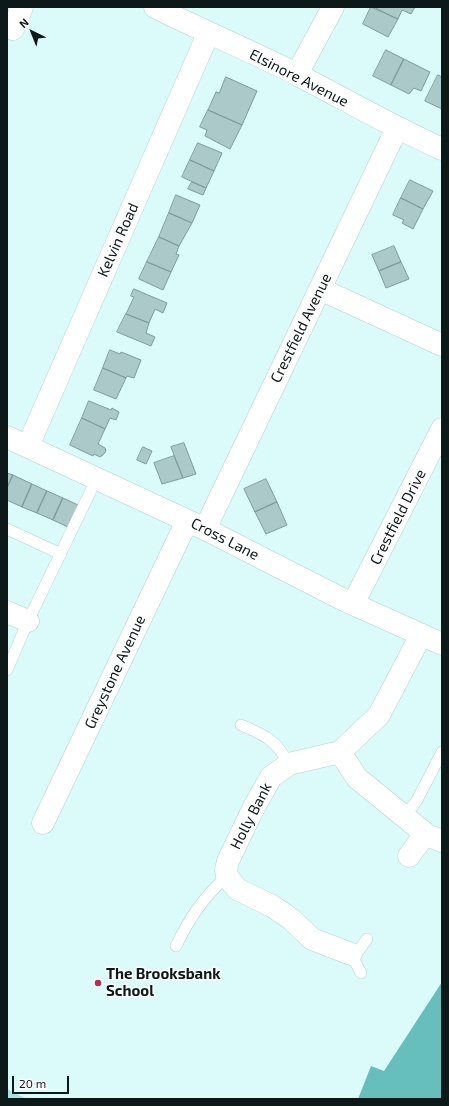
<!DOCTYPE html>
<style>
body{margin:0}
#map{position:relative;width:449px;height:1106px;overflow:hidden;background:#dafbf9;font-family:"Exo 2",sans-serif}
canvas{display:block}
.frame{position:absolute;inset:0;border:8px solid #0d1818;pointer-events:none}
.north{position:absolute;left:12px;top:12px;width:40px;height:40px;-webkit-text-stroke:3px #fff;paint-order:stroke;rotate:317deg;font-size:11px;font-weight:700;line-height:16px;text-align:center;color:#0d1818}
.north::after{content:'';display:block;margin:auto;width:14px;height:18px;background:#0d1818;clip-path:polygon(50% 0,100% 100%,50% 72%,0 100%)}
.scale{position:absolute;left:12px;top:1076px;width:57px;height:18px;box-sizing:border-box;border:2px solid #0d1818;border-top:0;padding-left:5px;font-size:12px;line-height:14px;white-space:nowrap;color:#0d1818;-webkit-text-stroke:3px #fff;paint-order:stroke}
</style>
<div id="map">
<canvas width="449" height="1106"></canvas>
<div class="frame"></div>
<div class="north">N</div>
<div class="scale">20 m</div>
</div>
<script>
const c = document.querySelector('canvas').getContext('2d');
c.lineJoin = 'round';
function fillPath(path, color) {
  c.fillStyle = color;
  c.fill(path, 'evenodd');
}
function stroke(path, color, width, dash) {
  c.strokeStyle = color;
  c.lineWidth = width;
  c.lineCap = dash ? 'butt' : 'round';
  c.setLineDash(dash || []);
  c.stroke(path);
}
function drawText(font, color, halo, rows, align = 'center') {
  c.font = font + ' "Exo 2",sans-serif';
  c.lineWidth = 3;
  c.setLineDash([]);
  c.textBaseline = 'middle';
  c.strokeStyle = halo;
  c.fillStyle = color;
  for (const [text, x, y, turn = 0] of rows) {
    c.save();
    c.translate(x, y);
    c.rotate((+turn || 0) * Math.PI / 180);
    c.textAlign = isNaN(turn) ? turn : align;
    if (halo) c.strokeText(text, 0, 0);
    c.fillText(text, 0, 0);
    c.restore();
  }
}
const green = new Path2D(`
 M7,1089L27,1099H7Z`);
const forest = new Path2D(`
 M442,982V1099H358L371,1066L384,1071Z`);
const building = new Path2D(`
 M371,7L398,19L388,37L363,24Z
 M374,7H415L411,14L402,10L398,19Z
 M386,50L404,59L391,85L373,76Z
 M404,59L430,72L421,91L414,88L409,94L391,85Z
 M438,75L442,77V109L425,101Z
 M226,77L257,91L242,125L208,110L216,92L219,93Z
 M208,110L242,125L230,149L205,136L207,130L200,127Z
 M198,143L222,153L214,171L190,160Z
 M190,160L214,171L206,188L182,177Z
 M410,180L433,191L423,209L401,198Z
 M192,182L206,188L203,195L188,189Z
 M176,195L200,205L192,223L169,213Z
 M401,198L423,209L413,229L402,223L404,220L393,215Z
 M169,213L192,223L179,246L159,237Z
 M159,237L179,246L176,254L179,255L171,272L147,262Z
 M394,246L401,262L379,271L372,255Z
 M147,262L171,272L163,290L139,279Z
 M401,262L409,279L386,288L379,271Z
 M134,289L167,303L163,313L155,309L149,323L126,314L134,297L131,296Z
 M126,314L149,323L146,333L155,337L151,346L117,332Z
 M110,350L120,354L121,352L141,360L134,378L127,376L126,378L103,368Z
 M103,368L126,378L116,399L94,390Z
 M89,401L111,410L112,408L119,412L116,420L110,418L105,429L82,418Z
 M82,418L105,429L98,444L105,448L106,451L103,455L100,457L94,454L93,456L70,445Z
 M184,443L196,474L183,478L171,447Z
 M143,447L152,451L146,464L137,460Z
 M174,456L183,478L162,484L154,463Z
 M7,473L13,475L7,488Z
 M13,475L32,484L22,507L7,500V488Z
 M266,479L277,502L255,512L244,489Z
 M32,484L47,491L37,513L22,507Z
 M47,491L63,498L53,520L37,513Z
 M63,498L78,505L68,527L53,520Z
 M277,502L287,525L266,534L255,512Z`);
const lane = new Path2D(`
 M7,529L61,554
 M7,670L28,621L97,478
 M241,725C265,735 276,740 289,764
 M405,816L417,800L442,752
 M176,946C190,917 203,898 227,876
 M361,973L351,954L359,950L367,939`);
const street = new Path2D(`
 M155,7C202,31 252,51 298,75C346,100 393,127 442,149
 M13,29L22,7
 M297,74L333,7
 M320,289L442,345
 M7,437L205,529L344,600L442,644
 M28,446L208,34
 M205,529L397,128
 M353,604L442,429
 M7,612L28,621
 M340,752L357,778L427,835L442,841
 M43,823L187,521
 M409,856L425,834
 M351,954L312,939L291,919L272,906L237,889L227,876L226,870L228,861L253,809L271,777L289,764L340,752L379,715L421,635`);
const markers = [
 [98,983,4,"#bd2d4e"]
];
const streetNames = [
 ["Elsinore Avenue",299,78,27],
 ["Kelvin Road",118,240,-66],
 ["Crestfield Avenue",301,328,-64],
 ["Crestfield Drive",398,517,-63],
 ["Cross Lane",225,539,27],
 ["Greystone Avenue",115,672,-65],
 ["Holly Bank",251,816,-63]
];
const poiNames = [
 ["The Brooksbank",106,974],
 ["School",106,991]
];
fillPath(green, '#a3e5e3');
fillPath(forest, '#66bfbc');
fillPath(building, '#aac9c8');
stroke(building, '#7d9b9a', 1);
stroke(lane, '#b4d3d1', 12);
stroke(street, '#b4d3d1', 23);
stroke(lane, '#fff', 11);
stroke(street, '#fff', 22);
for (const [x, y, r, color] of markers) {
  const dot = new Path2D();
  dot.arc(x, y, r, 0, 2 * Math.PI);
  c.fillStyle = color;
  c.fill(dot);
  stroke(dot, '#fff', 1.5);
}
drawText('15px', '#0d1818', '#fff', streetNames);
drawText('bold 15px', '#0d1818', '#fff', poiNames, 'left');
</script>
